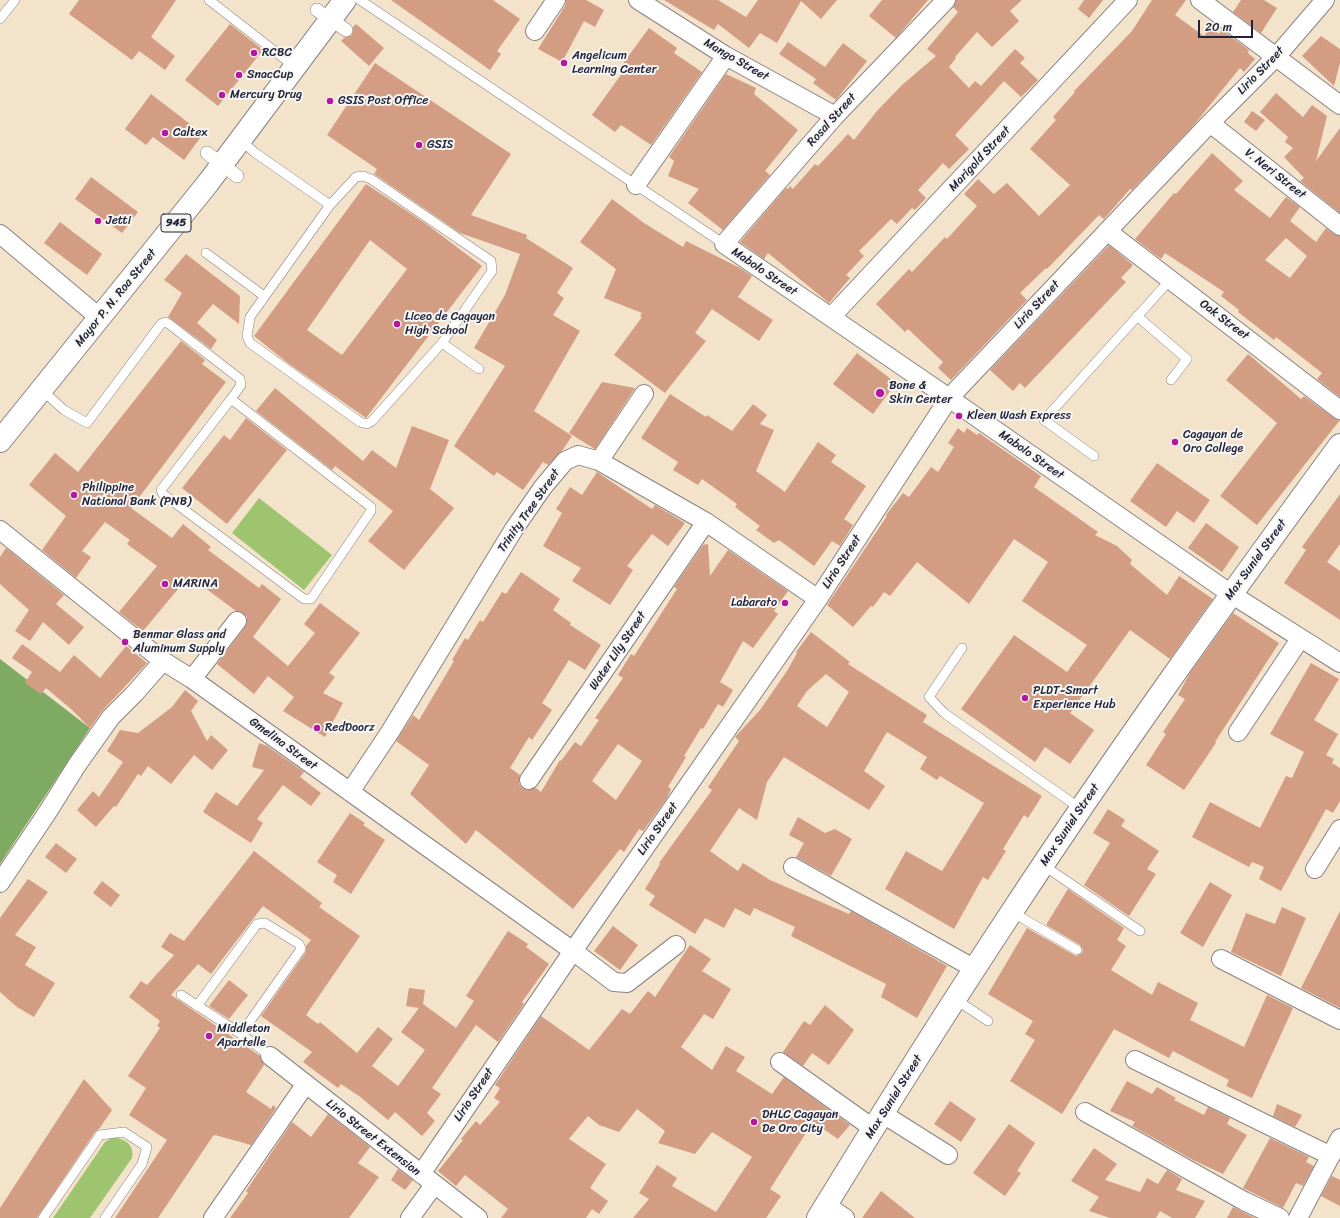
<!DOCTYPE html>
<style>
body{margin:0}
#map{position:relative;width:1340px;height:1218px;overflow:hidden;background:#f3e3cb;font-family:Sriracha,sans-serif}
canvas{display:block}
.scale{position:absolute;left:1198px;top:20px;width:55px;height:18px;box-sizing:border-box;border:2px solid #22223b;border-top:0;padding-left:5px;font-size:12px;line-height:14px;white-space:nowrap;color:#22223b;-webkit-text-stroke:3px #f6f6f2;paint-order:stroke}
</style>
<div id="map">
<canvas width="1340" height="1218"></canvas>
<div class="scale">20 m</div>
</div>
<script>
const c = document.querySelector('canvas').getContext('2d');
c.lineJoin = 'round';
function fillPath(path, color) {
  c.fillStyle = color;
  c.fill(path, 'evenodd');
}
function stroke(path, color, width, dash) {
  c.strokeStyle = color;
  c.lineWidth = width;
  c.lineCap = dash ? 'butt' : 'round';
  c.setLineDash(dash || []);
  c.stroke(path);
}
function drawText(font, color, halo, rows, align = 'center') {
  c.font = font + ' Sriracha,sans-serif';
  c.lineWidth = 4;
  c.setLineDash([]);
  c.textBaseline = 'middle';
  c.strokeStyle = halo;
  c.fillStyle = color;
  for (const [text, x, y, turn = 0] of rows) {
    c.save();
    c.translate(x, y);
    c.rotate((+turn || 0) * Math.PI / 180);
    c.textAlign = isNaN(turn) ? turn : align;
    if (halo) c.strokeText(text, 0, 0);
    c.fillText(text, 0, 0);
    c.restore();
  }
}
const green = new Path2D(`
 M259,498L332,555L304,590L232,533Z
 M113,1137C124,1139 135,1144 132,1158L90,1218H53L105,1142Z`);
const forest = new Path2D(`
 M0,659L90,728L0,864Z`);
const building = new Path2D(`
 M79,0H176L151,37L175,56L165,70L139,51L132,60L69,14Z
 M391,0H493L520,19L497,51L501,54L490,70Z
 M566,0H586L604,10L595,27L584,21L562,62L538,49L565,6Z
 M664,0H718L746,17L758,0H837L821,19L801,1L777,43L760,33L749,48L718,24L714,30Z
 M882,0H928L896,38L869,16Z
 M956,0H1022L1010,11L1019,21L992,47L977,32L955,57L956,58L949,67L969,88L975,81L981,86L1015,49L1025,58L1020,63L1038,80L1021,97L1004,81L955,135L969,149L949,169L943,163L918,190L926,198L915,210L912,208L897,224L891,219L859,251L864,256L846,275L850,278L829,303L768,253L764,259L740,242L786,188L788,189L790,186L793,189L815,164L818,166L848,134L854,140L877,111L902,85L936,56L927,49L958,12L953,7Z
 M1084,0H1103L1089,18L1078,9Z
 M1152,0H1186L1175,15L1204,36L1211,27L1219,34L1222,30L1249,50L1248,53L1255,59L1244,72L1240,68L1193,126L1132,190L1130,189L1104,219L1099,215L1047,269L1046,268L1020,293L1027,300L951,380L938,368L943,362L908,329L905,332L876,304L909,269L912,272L945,237L947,239L977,206L964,194L978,179L994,194L1007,183L1039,216L1070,185L1030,149L1056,120L1053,117L1075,92L1074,91L1132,31Z
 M1241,0H1264L1277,8L1261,33L1233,12Z
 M230,24L263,50L218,106L185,80Z
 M356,24L384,48L369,66L341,41L344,38L352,35L353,27Z
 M649,28L677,48L674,53L702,72L651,145L621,125L615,132L592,115L623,72L619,69Z
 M1321,36L1340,49V63L1334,86L1302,56Z
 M788,42L825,67L843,43L867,61L836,100L813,83L816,79L779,54Z
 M375,63L511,154L471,215L527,235L526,238L573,268L557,293L564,298L553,315L580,331L534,411L572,436L562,451L548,465L543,462L523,490L497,472L494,476L454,446L505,366L474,348L505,295L520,254L460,233L374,174L377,169L327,135Z
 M726,74L756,88L754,94L798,130L765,171L770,175L723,230L688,203L699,189L668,176L674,161L669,157Z
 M1276,93L1303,117L1312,105L1327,116L1316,161L1340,128V213L1300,181L1304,178L1284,157L1293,148L1285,142L1288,137L1260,112Z
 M151,94L203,134L184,160L153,137L146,145L125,129Z
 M1252,111L1265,120L1256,131L1244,122Z
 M1212,153L1243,181L1234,190L1270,218L1286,197L1300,207L1290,221L1316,242L1326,228L1334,234L1340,236V397L1317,379L1322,373L1276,337L1274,340L1238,312L1239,310L1221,296L1224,292L1165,253L1161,259L1135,239L1174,193L1176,194ZM1286,238L1307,256L1290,278L1265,260Z
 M91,177L138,212L122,233L75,199Z
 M366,184L425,223L482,266L366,418L289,364L254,336ZM370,240L407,269L342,355L307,330Z
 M612,199L644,223L683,247L686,241L740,268L752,276L738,297L773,320L759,341L712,309L695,333L706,341L665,393L614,355L642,317L640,316L642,313L604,298L616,269L580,242Z
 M60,222L102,254L87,275L44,243Z
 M1109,245L1133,265L1121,278L1126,282L1025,388L1020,383L1013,391L990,370Z
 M186,254L240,296L239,324L213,304L197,323L217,340L211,349L168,317L182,293L164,280Z
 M181,341L205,360L202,364L226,382L131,508L172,538L183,524L211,547L208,550L259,588L262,584L281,599L253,637L288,666L315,633L304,624L320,603L360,633L329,673L335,677L323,693L343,703L325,737L283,711L294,697L268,676L254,694L217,664L245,627L247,617L243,613L236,611L189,576L143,631L119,612L157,566L127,544L130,540L105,522L82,551L91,557L76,578L42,550L66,516L29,485L55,453L78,472Z
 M857,353L896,383L873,414L833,384Z
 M1248,354L1301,399L1304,396L1334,418L1340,420L1257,525L1220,496L1277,423L1226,380Z
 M602,382L635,388L595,449L569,433Z
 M275,388L363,461L372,450L396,468L412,426L449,440L430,489L454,508L404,570L368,541L393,511L335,466L332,470L256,411Z
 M670,394L706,417L707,415L732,431L753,404L767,415L760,424L774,430L756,471L785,492L818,442L836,455L831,462L866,486L844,519L853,525L840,546L832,541L814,566L779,540L774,543L756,530L760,526L735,507L737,504L702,479L698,485L673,470L678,462L641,438Z
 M246,418L287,450L227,524L182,488L224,435L230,440Z
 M958,428L964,433L967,428L977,435L979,433L1041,476L1034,487L1098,532L1095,535L1117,546L1132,560L1130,564L1167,595L1179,576L1213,599L1170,659L1130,630L1070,713L1094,730L1070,764L1045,747L1035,762L961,709L1014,635L1067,672L1087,645L1022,601L1048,562L1014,539L969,604L917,562L890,596L884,592L873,607L871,606L853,627L827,605L887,516L886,515L903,493L909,497L931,467L938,472L954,447L948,443Z
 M1157,463L1210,500L1194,523L1177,511L1166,527L1130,501Z
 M597,472L652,509L655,505L685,523L668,546L652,534L627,566L633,570L610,605L572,581L581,568L543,546L562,513L556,509L570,487L582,495Z
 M1340,494V544L1327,562L1340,571V620L1284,583L1306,550L1302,547Z
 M1206,523L1239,547L1222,572L1188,548Z
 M708,544L710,576L728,550L788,591L774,611L778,614L753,648L743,641L720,682L733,690L723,707L718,704L703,729L701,728L684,756L686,757L668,787L671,789L667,798L643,831L639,829L624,852L620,849L573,909L476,830L466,844L410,794L429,765L396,741L413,715L419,720L454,661L452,660L465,638L468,640L480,620L483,622L502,592L506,594L521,572L560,599L553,610L571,623L570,625L601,645L585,670L569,660L542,703L552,710L532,740L529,737L510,768L520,775L519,784L523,788L529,790L536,788L541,792L560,760L561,761L575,742L581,746L599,720L595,718L623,678L618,675L631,654L634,656L677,589L674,587L703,545ZM618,744L642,761L616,800L592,781Z
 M6,548L64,595L56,604L84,627L69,645L43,622L30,641L15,631L29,610L0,584V557Z
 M1233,613L1279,643L1215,742L1216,743L1184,790L1146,765L1166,734L1163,732L1185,699L1178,695L1190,673Z
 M811,632L850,662L848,664L927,715L923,722L1042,796L1028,818L1024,815L1003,849L1006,851L988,880L983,877L954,929L885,889L906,851L942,871L984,803L940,776L937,780L920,769L927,757L887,732L864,771L885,786L869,810L784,757L767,782L757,820L739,808L710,851L738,871L743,863L770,880L849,914L851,911L947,966L917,1018L881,997L886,984L791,936L795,927L754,908L750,916L735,908L724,928L705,918L695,934L649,905L655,896L645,889L660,864L659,863L712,790L708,787L739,741L735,737L760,710L787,671L797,653L796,652ZM826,674L849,692L827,727L797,706L807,691Z
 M22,644L60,672L74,655L100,678L126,646L147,663L103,710L90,728L71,709L46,688L41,694L25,683L32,672L12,658Z
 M1311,663L1339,679L1314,720L1338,734L1326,755L1334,759L1332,763L1340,768V801L1333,813L1326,809L1281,891L1259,879L1264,867L1252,862L1249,867L1192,837L1210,802L1260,828L1286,776L1292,778L1304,752L1270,734Z
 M185,690L198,701L191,711L207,741L211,735L228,750L212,770L194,755L171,784L148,766L141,776L138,774L116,807L114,806L96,827L77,810L93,791L99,797L123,762L107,751L120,730L138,733L172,707Z
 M259,743L267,746L304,772L300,777L321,793L311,806L283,785L257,819L263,823L251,843L203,812L216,792L237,806L264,770L252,767Z
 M1108,809L1125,820L1121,826L1159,851L1147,869L1156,874L1129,916L1084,885L1110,843L1093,833Z
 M350,813L365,823L363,825L385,840L351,894L333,882L337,875L317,862Z
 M798,817L825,833L835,829L852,839L831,876L796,857L804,843L789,835Z
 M56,843L77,859L66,873L45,857Z
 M254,851L322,903L319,907L360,936L306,1015L318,1024L320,1022L357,1053L378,1027L393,1039L372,1066L398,1086L425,1050L401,1032L419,1008L406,1006L409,988L425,990L423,1004L456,1028L474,1001L466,996L508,931L528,944L526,947L549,964L522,1002L524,1004L498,1042L476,1025L432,1088L441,1094L427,1113L435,1121L422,1136L395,1112L388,1120L359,1096L341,1084L338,1088L319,1074L303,1062L312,1052L261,1016L306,952V946L311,940L263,906L211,974L198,964L171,995L260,1056L264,1065L246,1092L271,1109L273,1105L276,1108L251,1145L215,1135L213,1136L158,1218H115L167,1140L129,1115L146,1088L128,1076L160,1028L157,1026L160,1021L129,997L141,981L147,985L174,955L161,947L170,933L184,941Z
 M28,879L48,892L15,935L36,947L25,965L55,983L34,1017L17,1007L0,992V918Z
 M102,881L120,895L111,907L93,893Z
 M1210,882L1232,895L1203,947L1180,933Z
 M1068,889L1124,928L1117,940L1126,946L1111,970L1152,995L1158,982L1198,1003L1190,1020L1244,1047L1267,995L1293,1008L1252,1098L1226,1086L1229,1080L1173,1051L1169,1058L1114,1029L1062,1114L1010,1081L1035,1040L1025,1034L1033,1021L988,994L1027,928L1074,955L1077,956L1082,953L1083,950L1080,945L1046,925Z
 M1282,907L1306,918L1281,976L1231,952L1246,913L1275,924Z
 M1340,911V1008L1301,988Z
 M613,926L638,945L620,970L594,951Z
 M690,945L711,959L702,971L731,989L713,1019L704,1014L681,1047L712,1070L726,1046L745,1057L736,1071L772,1094L784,1077L850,1125L838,1139L813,1122L770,1189L781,1196L766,1218H633L649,1199L639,1193L657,1165L677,1178L672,1186L716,1212L752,1157L712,1132L695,1154L658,1143L665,1131L637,1109L619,1132L599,1125L588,1116L569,1139L606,1164L590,1188L608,1201L599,1214L592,1209L586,1218H501L508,1209L465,1175L456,1186L438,1171L463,1140L461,1139L476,1121L480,1125L500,1102L494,1098L500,1088L495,1085L541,1016L589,1050L622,1009L630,1014L648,991L655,997Z
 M229,980L248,995L229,1019L209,1006Z
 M825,1005L854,1030L829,1065L812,1053L803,1066L783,1052L804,1021L810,1025Z
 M84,1079L112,1110L99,1129L95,1132L37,1218H0V1208Z
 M1127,1081L1152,1094L1157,1087L1176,1098L1174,1100L1204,1115L1208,1107L1230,1118L1227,1124L1247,1135L1223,1174L1193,1160L1132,1126L1135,1122L1110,1111Z
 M950,1101L976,1119L961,1142L934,1124Z
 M1277,1104L1302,1115L1295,1127L1273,1116Z
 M328,1114L370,1147L358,1163L379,1177L349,1218H230L248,1193L246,1191L292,1122L311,1137Z
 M1009,1124L1035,1143L1017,1171L1021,1173L1005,1196L973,1173Z
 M1270,1138L1309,1157L1306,1162L1314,1166L1303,1186L1296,1183L1283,1208L1243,1188Z
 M1094,1148L1117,1164L1105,1180L1140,1192L1147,1178L1158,1184L1167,1170L1182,1179L1176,1190L1205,1201L1195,1218H1172L1160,1211L1156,1218H1110L1089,1211L1099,1197L1071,1181Z
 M398,1169L413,1180L405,1190L391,1180Z
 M1332,1176L1340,1180V1206L1321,1196Z
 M881,1191L915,1218H862Z
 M1233,1207L1255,1218H1227Z`);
const service = new Path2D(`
 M209,0L295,67
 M360,0L724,244
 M0,19L15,0
 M240,139L254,152L330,205L356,177L363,176L371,179L491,261L492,271L442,343L479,369
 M330,205L250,317L247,336L250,343L360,422L367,424L372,421L442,343
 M206,253L264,296
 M1137,316L1187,359L1171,380
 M42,390L64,410L87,423L161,324L165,322L169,324L240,379L241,385L231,399
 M231,399L371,507V511L311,599H304L163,494L161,490Z
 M1094,456L1044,420L1170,280
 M962,648L929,697L944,713L1081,809
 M1043,865L1140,931
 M1012,912L1077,950
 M181,995L241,1034L270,1056
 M955,999L988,1021
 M197,1006L257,924L265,923L299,944L301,949L241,1034
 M43,1218L100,1135L124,1132L147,1147L142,1164L105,1218`);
const pedestrian = new Path2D(`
 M317,10L346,30
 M207,153L237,176`);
const minor = new Path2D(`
 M638,0L726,56L835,116
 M946,0L835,116L724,244L949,398L1231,594L1340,663
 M1200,0L1340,105
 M535,31L556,0
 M1210,123L1340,226
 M636,185L726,56
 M1107,231L1340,410
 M0,234L100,318
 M831,317L1128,0
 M599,461L644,394
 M0,530L163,661L192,679L573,951L614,982L627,983L676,945
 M192,679L237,621
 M1238,732L1300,639
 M529,780L706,522
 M350,792L390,732L514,529L543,487L565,461L578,455L599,461L706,522L818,599
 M793,867L975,969
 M1315,869L1340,829
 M0,883L47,813L77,765L111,717L135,693L163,661
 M1221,959L1340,1020
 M270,1056L478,1218
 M1135,1060L1331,1156
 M780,1062L874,1129
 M1085,1112L1244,1201L1280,1218
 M883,1114L948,1155
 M421,1174L573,951L818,599L949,398L1210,123L1276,57L1325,0
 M826,1205L845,1218
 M213,1218L305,1085
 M410,1218L434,1185
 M1298,1218L1340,1138`);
const secondary = new Path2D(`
 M818,1218C881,1115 945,1013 1011,913C1116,753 1227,599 1340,445`);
const primary = new Path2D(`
 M0,441L208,183L345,0`);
const markers = [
 [254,53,4,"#b5179e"],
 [564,63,4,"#b5179e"],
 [239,75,4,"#b5179e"],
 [222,95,4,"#b5179e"],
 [330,101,4,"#b5179e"],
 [165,133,4,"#b5179e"],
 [419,145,4,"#b5179e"],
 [98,221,4,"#b5179e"],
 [397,324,4,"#b5179e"],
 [880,393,5,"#b5179e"],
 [959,416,4,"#b5179e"],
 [1175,442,4,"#b5179e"],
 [74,495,4,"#b5179e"],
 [165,584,4,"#b5179e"],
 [785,603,4,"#b5179e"],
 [125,642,4,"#b5179e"],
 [1025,698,4,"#b5179e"],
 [317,728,4,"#b5179e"],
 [209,1036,4,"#b5179e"],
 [754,1122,4,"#b5179e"]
];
const shields = [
 [176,223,30]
];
const shieldNames = [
 ["945",176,223]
];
const poiNames = [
 ["RCBC",262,53],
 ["Angelicum",572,56],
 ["Learning Center",572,70],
 ["SnacCup",247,75],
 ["Mercury Drug",230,95],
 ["GSIS Post Office",338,101],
 ["Caltex",173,133],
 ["GSIS",427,145],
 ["Jetti",106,221],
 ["Liceo de Cagayan",405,317],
 ["High School",405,331],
 ["Bone &",889,386],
 ["Skin Center",889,400],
 ["Kleen Wash Express",967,416],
 ["Cagayan de",1183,435],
 ["Oro College",1183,449],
 ["Philippine",82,488],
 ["National Bank (PNB)",82,502],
 ["MARINA",173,584],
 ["Labarato",777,603,"right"],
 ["Benmar Glass and",133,635],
 ["Aluminum Supply",133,649],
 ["PLDT-Smart",1033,691],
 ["Experience Hub",1033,705],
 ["RedDoorz",325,728],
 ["Middleton",217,1029],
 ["Apartelle",217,1043],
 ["DHLC Cagayan",762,1115],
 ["De Oro City",762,1129]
];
const streetNames = [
 ["Mango Street",736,60,30],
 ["Lirio Street",1261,71,-46],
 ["Rosal Street",832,120,-48],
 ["Marigold Street",980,159,-47],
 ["V. Neri Street",1275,174,38],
 ["Mabolo Street",764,272,34],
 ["Mayor P. N. Roa Street",116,298,-51],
 ["Lirio Street",1037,305,-47],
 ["Oak Street",1224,320,37],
 ["Mabolo Street",1031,455,35],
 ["Trinity Tree Street",529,511,-55],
 ["Max Suniel Street",1256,560,-54],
 ["Lirio Street",842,562,-57],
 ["Water Lily Street",618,651,-56],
 ["Gmelina Street",283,744,36],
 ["Max Suniel Street",1070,825,-56],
 ["Lirio Street",658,829,-55],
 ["Lirio Street",474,1095,-56],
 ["Max Suniel Street",894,1097,-58],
 ["Lirio Street Extension",373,1138,38]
];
fillPath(green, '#9ec46f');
fillPath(forest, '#7eaa62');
fillPath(building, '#d29d83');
stroke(service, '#8a8283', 10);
stroke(pedestrian, '#8a8283', 14);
stroke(minor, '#8a8283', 20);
stroke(secondary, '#8a8283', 24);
stroke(primary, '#8a8283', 24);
stroke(service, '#fff', 9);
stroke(pedestrian, '#fff', 13);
stroke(minor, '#fff', 18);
stroke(secondary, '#fff', 22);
stroke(primary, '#fff', 22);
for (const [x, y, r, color] of markers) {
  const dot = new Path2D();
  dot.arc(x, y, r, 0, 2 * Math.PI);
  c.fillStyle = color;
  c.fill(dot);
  stroke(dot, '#f6f6f2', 1.5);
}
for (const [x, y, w] of shields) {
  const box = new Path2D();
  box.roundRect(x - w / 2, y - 9, w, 18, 3);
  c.fillStyle = '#f6f6f2';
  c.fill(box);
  stroke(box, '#22223b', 1);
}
drawText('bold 11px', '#22223b', null, shieldNames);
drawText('12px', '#22223b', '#f6f6f2', poiNames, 'left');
drawText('12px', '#22223b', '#f6f6f2', streetNames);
</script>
